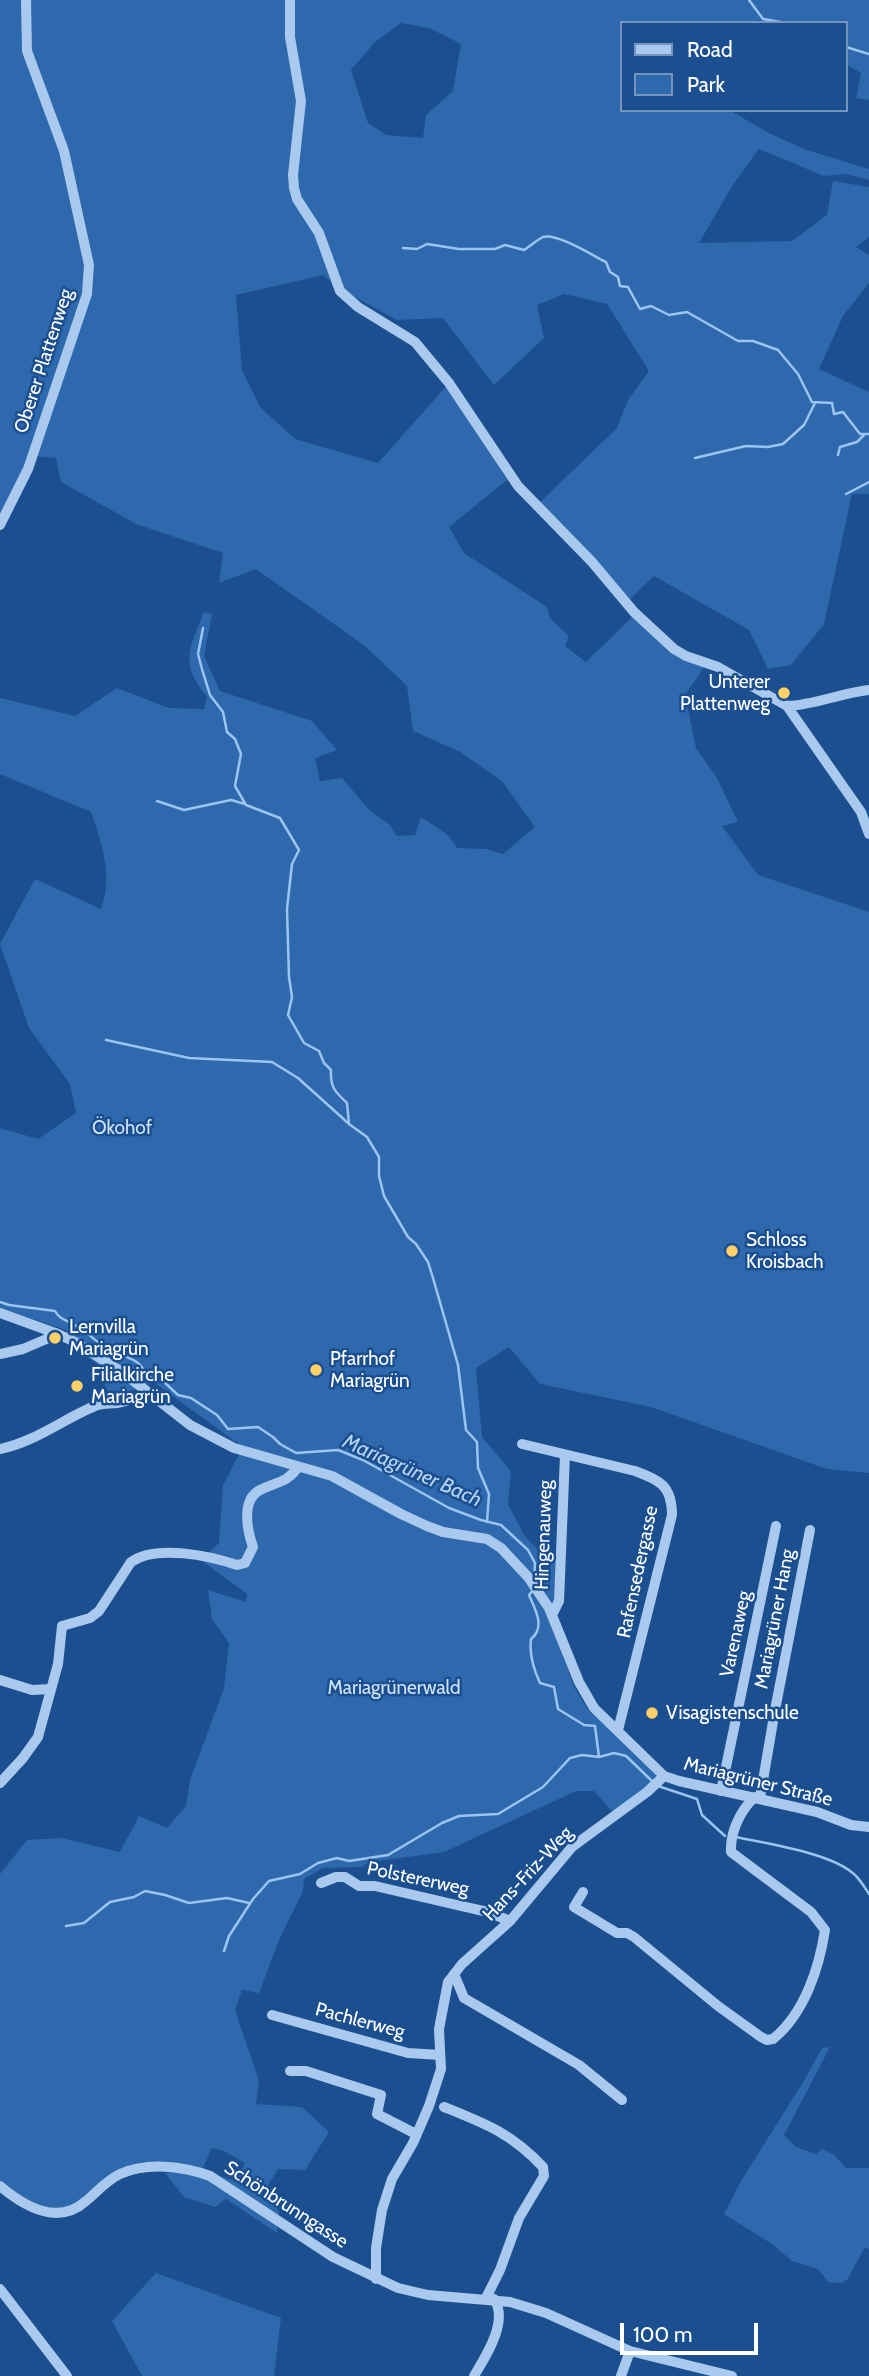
<!DOCTYPE html>
<meta charset="utf-8">
<style>
body{margin:0}
#map{position:relative;width:869px;height:2376px;overflow:hidden;background:#1b4f8f;font-family:Cabin,sans-serif}
canvas{display:block}
.legend{position:absolute;left:620px;top:21px;width:228px;height:91px;box-sizing:border-box;background:#1b4f8f;border:2px solid #7695bc;margin:0;padding:9px 12px;list-style:none;font-size:21px;color:#fff}
.legend li{display:flex;align-items:center;gap:14px;height:35px}
.legend b{width:35px;border:2px solid #7695bc}
.scale{position:absolute;left:620px;top:2323px;width:138px;height:32px;box-sizing:border-box;border:4px solid #fff;border-top:0;padding-left:9px;font-size:21px;line-height:24px;white-space:nowrap;color:#fff;-webkit-text-stroke:5px #1b4f8f;paint-order:stroke}
</style>
<div id="map">
<canvas width="869" height="2376"></canvas>
<ul class="legend">
<li><b style="height:9px;background:#a9c9ee"></b>Road</li>
<li><b style="height:19px;background:#2e69ad"></b>Park</li>
</ul>
<div class="scale">100 m</div>
</div>
<script>
const c = document.querySelector('canvas').getContext('2d');
c.lineJoin = 'round';
function fillPath(path, color) {
  c.fillStyle = color;
  c.fill(path, 'evenodd');
}
function stroke(path, color, width, dash) {
  c.strokeStyle = color;
  c.lineWidth = width;
  c.lineCap = dash ? 'butt' : 'round';
  c.setLineDash(dash || []);
  c.stroke(path);
}
function drawText(font, color, halo, rows, align = 'center') {
  c.font = font + ' Cabin,sans-serif';
  c.lineWidth = 5;
  c.setLineDash([]);
  c.textBaseline = 'middle';
  c.strokeStyle = halo;
  c.fillStyle = color;
  for (const [text, x, y, turn = 0] of rows) {
    c.save();
    c.translate(x, y);
    c.rotate((+turn || 0) * Math.PI / 180);
    c.textAlign = isNaN(turn) ? turn : align;
    if (halo) c.strokeText(text, 0, 0);
    c.fillText(text, 0, 0);
    c.restore();
  }
}
const green = new Path2D(`
 M0,0H869V100L856,98L861,73L846,64V23H622V110H729L769,133L804,149L869,169V180L846,174L824,176L759,149L732,186L699,243L792,241L827,215L833,181L869,187V237L856,247L869,255V283L843,316L819,369L869,392V494H852L824,624L791,665L768,669L749,630L654,576L628,601L674,649L707,663L685,695L696,748L717,778L738,822L722,826L758,875L869,912V1473L827,1469L651,1407L540,1384L509,1347L476,1368L482,1437L511,1471L508,1504L524,1535L543,1555L550,1552L558,1557L557,1639L574,1687L589,1711L621,1738L658,1777L614,1813L594,1791H576L444,1852L370,1862L362,1867L323,1868L304,1879L303,1891L279,1940L259,1993L242,1990L235,2010L259,2081L256,2104L302,2107L329,2132L305,2170L278,2169L266,2189L279,2212L277,2233L226,2199L215,2207L184,2197L165,2173L201,2171C175,2165 148,2156 122,2168C106,2175 96,2186 85,2198C59,2225 23,2199 0,2180V1874L27,1840L62,1838L120,1852L139,1816L167,1828L186,1806L190,1780L224,1688L229,1643L212,1619L208,1590L246,1602L247,1594L201,1560L219,1543L223,1485L243,1447L152,1381L146,1387L109,1396L97,1364L78,1350L66,1330L0,1308V1128L38,1139L76,1113L70,1084L29,1028L0,944L35,879L101,909C113,878 102,842 91,812L0,774V698L75,716L117,688L169,708L204,709L207,697C179,662 189,650 204,612L212,614L204,656L220,691L312,721L337,750L315,758L320,781L342,778L370,811L389,824L397,836L415,835L421,817L448,835L457,848L486,849L503,854L535,827L502,781L460,752L413,731L407,686L365,646L256,569L219,583L223,553L136,524L61,482L56,458L34,456L0,514ZM401,23L429,28L461,44L453,91L426,115L423,138L386,135L368,123L351,70L375,42ZM323,275L340,289L397,320L443,318L494,385L544,338L537,305L564,294L607,304L649,371L628,400L617,428L536,506L633,612L632,617L586,662L565,646L569,636L550,618L547,607L464,553L449,527L507,480L449,383L378,463L295,439L260,407L242,370L236,295ZM212,2148L224,2151L245,2163L235,2181L202,2170Z
 M830,2047L784,2135L796,2147L816,2154L822,2149L834,2155L846,2168H869V2249L865,2247L847,2280L842,2283L828,2282L818,2269L792,2261L772,2244L724,2214L741,2181L805,2079L822,2048Z
 M156,2273L281,2318L274,2376H142L112,2321Z`);
const stream = new Path2D(`
 M749,0L763,19L786,23
 M846,47L869,54
 M403,248L417,249L427,244L459,249H495L505,245L524,250C530,246 537,240 543,237C557,233 592,255 606,262L610,272L618,277L620,286L628,287L640,309L651,306L669,315L687,312L738,341H753L778,350L798,374L812,402L832,403L834,414L843,412L860,434H869
 M838,455L840,447L857,442L864,435
 M695,458L746,446L768,447L783,444L804,425L815,403
 M846,494L869,482
 M203,628L198,654L202,669L210,695L223,712L227,732L235,739L241,754L235,786L246,805L280,818L299,850L292,864L287,909L289,977L292,997L288,1015L304,1043L319,1051L324,1063L331,1070C330,1087 335,1092 347,1103L349,1124L367,1137L379,1157V1176L384,1196L408,1237L416,1244L428,1262L433,1278L458,1365L466,1430L477,1442L478,1468L489,1494L487,1522
 M157,801L184,810L231,800L245,804
 M106,1040L189,1058L272,1062L298,1078L348,1123
 M0,1302L9,1305L55,1311C60,1320 67,1320 76,1326C88,1332 96,1342 107,1349C123,1358 140,1356 146,1376L163,1381L178,1395L191,1398L217,1415L228,1429L258,1427L273,1437L280,1444L296,1453L338,1450L363,1460L449,1508L481,1520L501,1525L528,1550L535,1563L534,1580
 M533,1590L529,1595C535,1609 546,1627 531,1639C529,1653 534,1670 540,1683L554,1687L558,1709L584,1725L595,1726L599,1757
 M658,1786L697,1799L702,1815L725,1836
 M736,1837C767,1844 834,1853 856,1876C861,1881 865,1888 869,1894
 M66,1926L84,1923L110,1902L134,1897L145,1891L165,1895L189,1903L227,1898L249,1903
 M224,1951L229,1936L253,1899L269,1881L300,1874L318,1863L337,1858L349,1861L388,1855L442,1823L459,1816L498,1814L543,1787L570,1758L582,1755L599,1757L614,1753L626,1756L653,1782`);
const minor = new Path2D(`
 M290,0V37L301,101L293,175L294,188L297,199L319,233L340,291L358,307L415,342L449,383L518,486L592,562L634,612L674,649L686,656L718,667L787,706L861,812L869,834
 M0,525L28,469L87,294L89,265L64,151L27,51L26,0
 M787,706C815,705 841,693 869,690
 M0,1313L58,1334L77,1343L126,1375L190,1425L234,1448L332,1476L401,1514L427,1526L443,1532L487,1539L501,1548L528,1577L549,1608L579,1682L594,1708L664,1776L679,1781L817,1812L851,1825L869,1827
 M0,1354L23,1349L58,1334
 M522,1444L635,1471C660,1480 672,1486 672,1515L618,1730
 M0,1449C35,1442 63,1419 95,1406C102,1403 109,1404 117,1403C128,1401 139,1397 149,1394
 M552,1615L559,1601L565,1455
 M0,1680L32,1690L51,1689
 M0,1783L23,1758L38,1737L58,1664L62,1626L90,1618L99,1611L131,1562C156,1544 210,1556 237,1565L245,1563L253,1547C247,1530 241,1500 260,1490C277,1481 286,1484 298,1467
 M721,1791L776,1526
 M760,1798L775,1710L810,1530
 M321,1883L336,1877H345L359,1886H375L448,1903L488,1912L510,1921
 M583,1892L574,1907L617,1933H627L634,1937L718,2006L761,2037L767,2040L773,2039C804,2014 819,1969 825,1930L811,1912L731,1852C730,1833 740,1810 755,1797
 M454,1974L464,1998L579,2065L622,2100
 M272,2015L408,2053L440,2055
 M290,2071H306L381,2095L377,2114L416,2134
 M444,2107C486,2124 511,2133 543,2167L544,2176L519,2218L500,2270L486,2298
 M0,2186C25,2207 58,2226 86,2201C97,2192 107,2180 120,2174C147,2162 183,2166 210,2176L333,2257L398,2288L428,2295L510,2302L546,2313L630,2351L732,2376
 M376,2279V2248L382,2210L392,2179L413,2143L429,2106L441,2069L439,2029L448,1982L462,1964L510,1921L572,1847L647,1792L664,1776
 M0,2289L67,2376
 M474,2376C486,2356 509,2321 494,2299
 M621,2376L630,2351`);
const markers = [
 [784,693,7,"#ffd166"],
 [732,1251,7,"#ffd166"],
 [55,1338,7,"#ffd166"],
 [316,1370,7,"#ffd166"],
 [77,1386,7,"#ffd166"],
 [652,1713,7,"#ffd166"]
];
const streetNames = [
 ["Oberer Plattenweg",44,361,-72],
 ["Hingenauweg",544,1535,-88],
 ["Rafensedergasse",638,1572,-78],
 ["Mariagrüner Hang",775,1619,-79],
 ["Varenaweg",736,1634,-78],
 ["Mariagrüner Straße",758,1782,14],
 ["Hans-Friz-Weg",528,1874,-47],
 ["Polstererweg",418,1879,12],
 ["Pachlerweg",360,2021,15],
 ["Schönbrunngasse",286,2205,33]
];
const poiNames = [
 ["Unterer",770,682,"right"],
 ["Plattenweg",770,704,"right"],
 ["Schloss",746,1240],
 ["Kroisbach",746,1262],
 ["Lernvilla",69,1327],
 ["Mariagrün",69,1349],
 ["Pfarrhof",330,1359],
 ["Mariagrün",330,1381],
 ["Filialkirche",91,1375],
 ["Mariagrün",91,1397],
 ["Visagistenschule",666,1713]
];
const parkNames = [
 ["Ökohof",122,1128],
 ["Mariagrünerwald",394,1688]
];
const waterNames = [
 ["Mariagrüner Bach",412,1471,24]
];
fillPath(green, '#2e69ad');
stroke(stream, '#9cc4f0', 2.5);
stroke(minor, '#a9c9ee', 10);
for (const [x, y, r, color] of markers) {
  const dot = new Path2D();
  dot.arc(x, y, r, 0, 2 * Math.PI);
  c.fillStyle = color;
  c.fill(dot);
  stroke(dot, '#1b4f8f', 2.5);
}
drawText('19px', '#fff', '#1b4f8f', streetNames);
drawText('19px', '#fff', '#1b4f8f', poiNames, 'left');
drawText('19px', '#cfe3fa', '#1b4f8f', parkNames);
drawText('italic 21px', '#b5d3f5', '#1b4f8f', waterNames);
</script>
